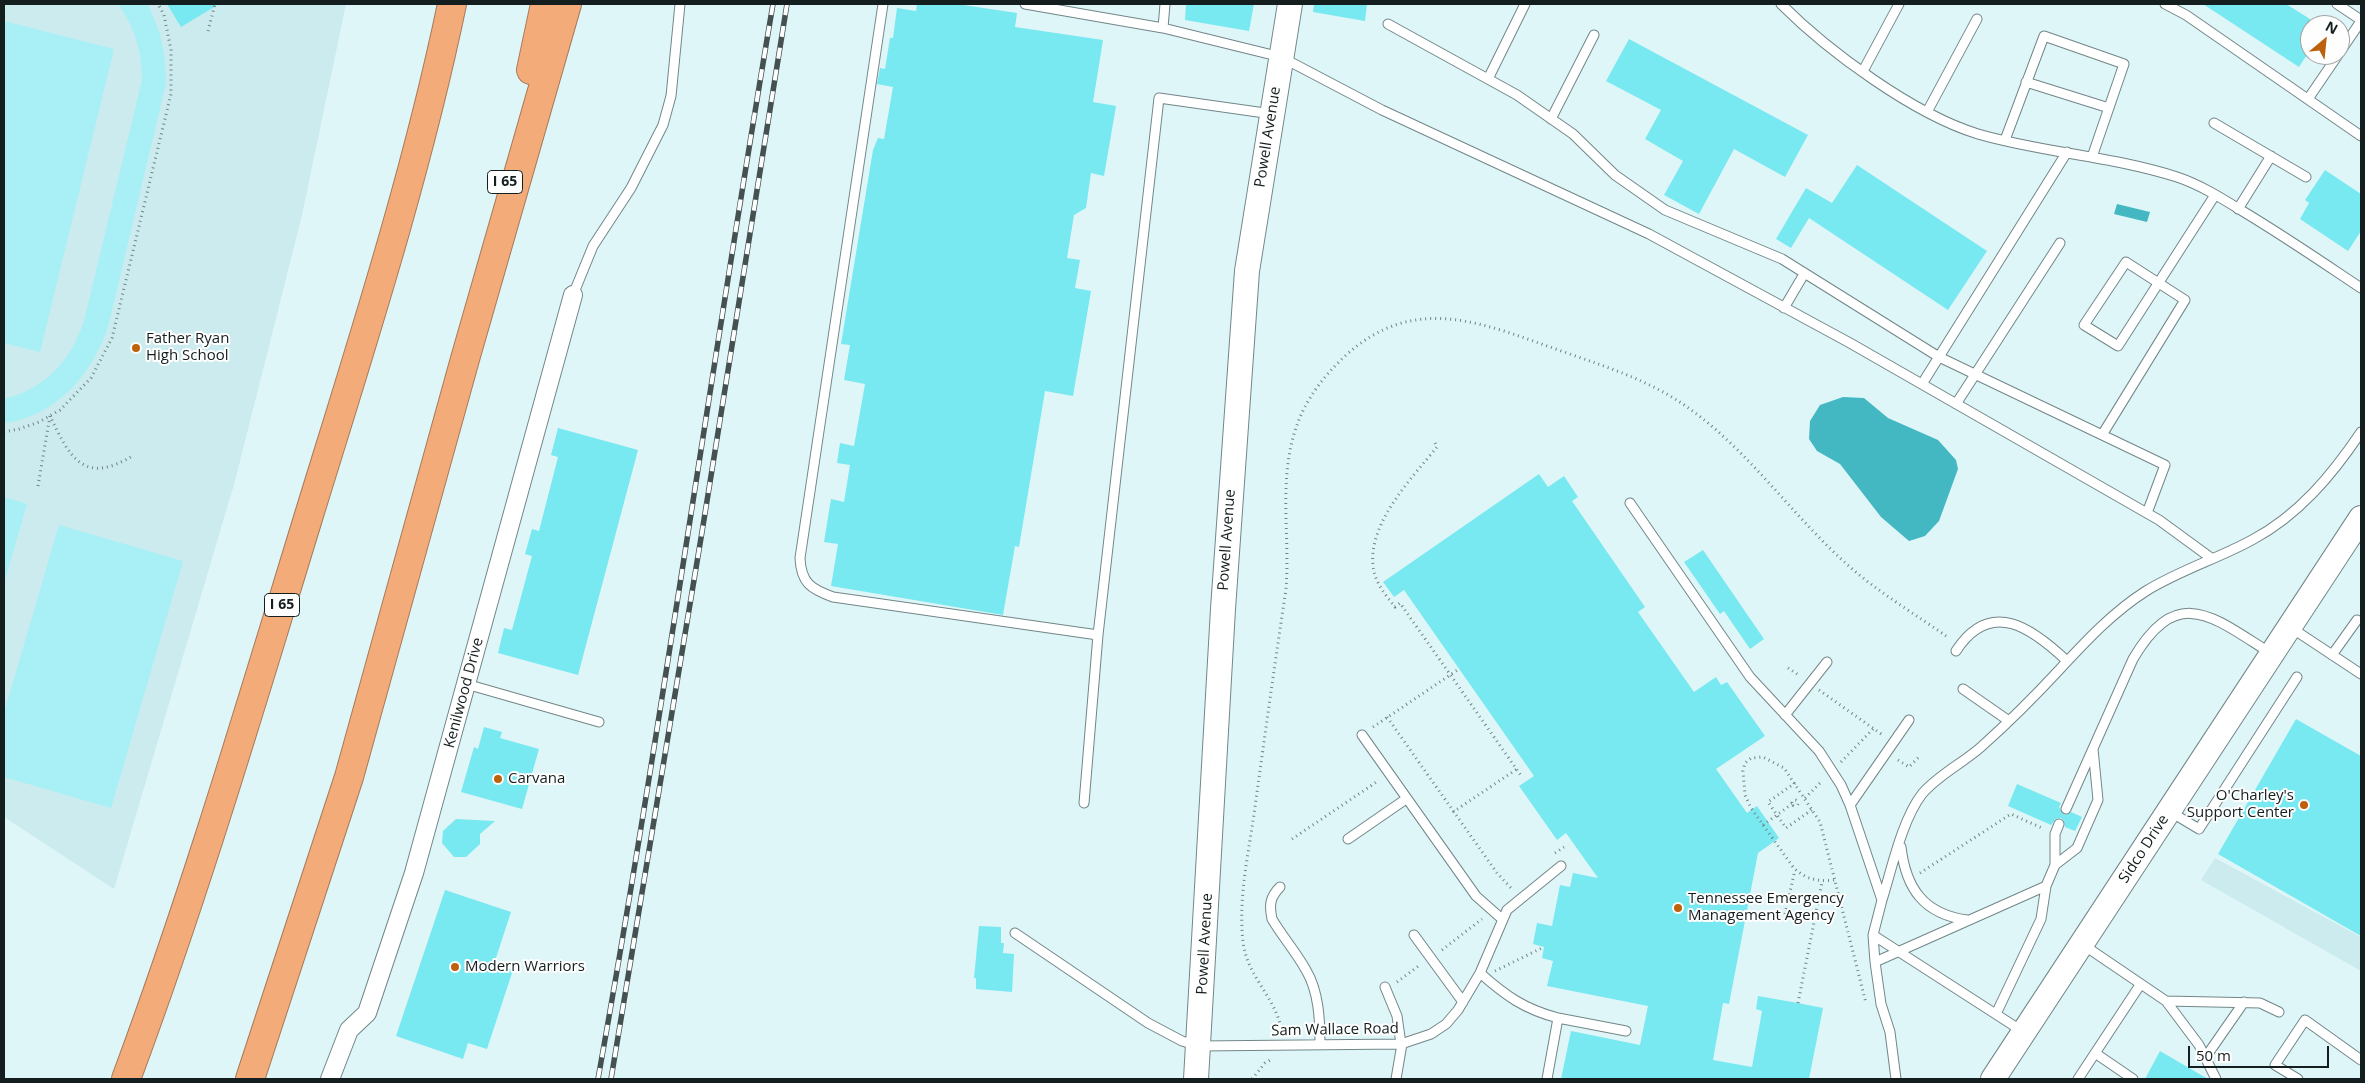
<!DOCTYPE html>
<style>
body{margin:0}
#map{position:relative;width:2365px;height:1083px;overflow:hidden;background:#dff6f8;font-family:"Open Sans",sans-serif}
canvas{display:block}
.frame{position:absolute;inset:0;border:5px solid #151e1e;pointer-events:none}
.north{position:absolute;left:2300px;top:15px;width:50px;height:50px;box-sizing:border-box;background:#fefefe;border:1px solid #a1a4a4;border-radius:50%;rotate:28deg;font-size:14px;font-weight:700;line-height:20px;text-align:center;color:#151e1e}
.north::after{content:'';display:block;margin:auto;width:18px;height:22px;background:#bd610c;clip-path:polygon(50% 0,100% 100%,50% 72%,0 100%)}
.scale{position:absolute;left:2188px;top:1046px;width:141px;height:22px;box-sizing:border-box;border:2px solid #151e1e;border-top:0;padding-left:6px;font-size:15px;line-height:18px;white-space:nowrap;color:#151e1e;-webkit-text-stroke:4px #fefefe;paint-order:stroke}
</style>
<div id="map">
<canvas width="2365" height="1083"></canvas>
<div class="frame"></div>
<div class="north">N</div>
<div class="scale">50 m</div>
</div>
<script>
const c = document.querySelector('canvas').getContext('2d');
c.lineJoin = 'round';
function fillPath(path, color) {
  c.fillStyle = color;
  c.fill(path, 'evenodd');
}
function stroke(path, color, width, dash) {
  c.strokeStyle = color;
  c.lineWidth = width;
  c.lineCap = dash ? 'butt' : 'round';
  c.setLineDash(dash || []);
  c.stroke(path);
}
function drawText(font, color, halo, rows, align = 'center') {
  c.font = font + ' "Open Sans",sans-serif';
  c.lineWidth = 4;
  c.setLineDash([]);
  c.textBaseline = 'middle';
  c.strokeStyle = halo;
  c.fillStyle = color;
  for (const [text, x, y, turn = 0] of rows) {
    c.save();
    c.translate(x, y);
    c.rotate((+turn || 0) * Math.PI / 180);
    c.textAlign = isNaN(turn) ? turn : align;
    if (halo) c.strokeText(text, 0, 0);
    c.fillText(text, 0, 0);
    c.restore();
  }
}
const built = new Path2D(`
 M4,4H346L302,215L235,481L114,889L4,817Z
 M2215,858L2361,937V971L2201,880Z`);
const green = new Path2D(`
 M118,4L148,5C161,31 166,54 166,83L108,327C91,376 56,416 4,423V399C45,389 71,361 84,321L142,80C142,51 135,28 118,4Z
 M4,21L114,49L40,352L4,343Z
 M4,497L27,504L4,584Z
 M59,525L183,561L111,808L4,777V713Z`);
const water = new Path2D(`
 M2117,204L2150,212L2147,222L2114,214Z
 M1843,397L1864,398L1888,418L1938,440L1956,460L1958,469L1939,521L1925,536L1909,541L1881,517L1840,464L1817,451L1809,439L1810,421L1820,405Z`);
const building = new Path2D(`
 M167,4H219L181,27Z
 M917,4H957L1017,13L1015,27L1103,40L1093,102L1116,106L1104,176L1091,173L1086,208L1074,215L1067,258L1080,260L1075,288L1091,291L1073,396L1045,391L1019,547L1015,546L1003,615L831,586L838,544L824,542L831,499L844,502L850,465L837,463L840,443L854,446L865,384L844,380L850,345L841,344L873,150L878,138L884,139L893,87L877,84L880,68L885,69L890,38H893L897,8L916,11Z
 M1186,4H1254L1249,31L1185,20Z
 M1314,4H1367L1365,21L1313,12Z
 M2203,4H2286L2310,19V50L2299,67Z
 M1629,39L1808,135L1785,177L1734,149L1699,214L1664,195L1683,161L1645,139L1661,110L1606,81Z
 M1857,165L1987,251L1948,310L1809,218L1791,248L1776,239L1806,188L1832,203Z
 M2325,170L2361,194V231L2348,251L2300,219L2309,203L2305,200Z
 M558,428L638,450L578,675L498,653L504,628L512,630L532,556L525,554L532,529L539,531L558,457L551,455Z
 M1539,474L1548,487L1564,476L1578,497L1572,501L1645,607L1638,612L1694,692L1716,677L1721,685L1727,682L1765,736L1716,769L1747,813L1757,806L1779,838L1758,853L1729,1004L1723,1003L1713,1060L1752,1067L1762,1011L1756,1009L1758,996L1798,1003L1823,1008L1809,1079H1561L1571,1031L1640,1045L1648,1006L1547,986L1553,961L1542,958L1544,947L1533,944L1537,923L1552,926L1560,885L1570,887L1573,873L1598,878L1566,833L1557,840L1519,786L1534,776L1404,590L1394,597L1383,582Z
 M1703,550L1764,639L1750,649L1724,611L1720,614L1684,562Z
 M2296,719L2361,756V936L2218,854Z
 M484,727L502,732L500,738L539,749L522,809L461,792L474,747L478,749Z
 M2017,784L2061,803L2059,807L2063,814L2067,815L2071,812L2082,817L2075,831L2065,827L2064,821L2061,818L2056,819L2051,825L2008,806Z
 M456,819L495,821L480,834V844L466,857H454L442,843L443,831Z
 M445,890L511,912L494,964L513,970L487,1049L468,1043L463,1059L396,1036Z
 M979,926L1001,927V943H1004L1003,953L1014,954L1012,992L976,989V978H974Z
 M2160,1051L2208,1079H2145Z`);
const path = new Path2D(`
 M208,31L215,4
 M4,432L19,429L39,422L60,410L91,378L112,338L171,94V50L164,15L158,4
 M1435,443L1437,447C1411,479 1359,532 1376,578C1380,589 1388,598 1395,607L1400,603L1522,777
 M38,486L50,416C70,458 84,486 134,455
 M1788,668L1800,676
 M1819,690L1884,736
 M1387,717L1497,873L1511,888
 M1373,727L1459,669
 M1898,760L1909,767L1919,757
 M1841,762L1874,728
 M1795,783L1768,802L1786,828L1813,809
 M1805,798L1822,781
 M1792 803a3 3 0 1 1 6 0a3 3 0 1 1-6 0Z
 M1453,812L1517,769
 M1763,825L1792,804
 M1292,839L1378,781
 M1555,853L1564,847
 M1920,873L2011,814L2044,829
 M1834,880C1819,882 1804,879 1793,867L1751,808L1745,795L1743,771L1745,763L1751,758L1763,757L1784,768L1820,822L1866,1003
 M1785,914L1795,870
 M1442,950L1482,919
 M1495,971L1544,947
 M1397,982L1420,965
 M1798,1003L1822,882
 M1282,1032C1276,997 1247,977 1243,942C1238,896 1249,852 1255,807C1265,734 1275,662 1286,589C1290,537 1279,485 1294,434C1303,403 1321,379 1344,357C1416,290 1486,325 1567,353C1612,369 1651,381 1690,409C1751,453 1794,518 1850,567C1878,592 1918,616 1949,638
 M1252,1079L1265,1063L1272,1059`);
const lane = new Path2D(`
 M883,4L800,558C801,583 811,589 833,597L1098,635L1159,98L1272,114
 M1025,4L1163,28L1281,57L1382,110L1649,234L1850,343L2159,520L2211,558
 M1781,4C1828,51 1913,114 1978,134C2043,153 2112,156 2177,177C2201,185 2223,199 2244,212C2284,236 2322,262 2361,288
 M2165,4L2186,15L2361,136
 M2337,4L2361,20
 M1388,24L1517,95L1573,134L1615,175L1665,210L1782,259L1939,357L2165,465L2147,513
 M1163,28L1165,4
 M2340,52L2361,21
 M1863,71L1899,4
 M1488,79L1525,4
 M2026,82L2109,108
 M2308,99L2338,55
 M1927,112L1977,19
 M1551,119L1594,35
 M2214,123L2306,177
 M2005,140L2044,36L2124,64L2092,157
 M2238,209L2271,156
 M573,295L593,246L631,188L663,125L671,96L680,4
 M1784,308L1804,274
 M1922,384L2067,152
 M1956,404L2060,243
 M2102,435L2185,300L2126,262L2084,325L2118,346L2215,195
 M1630,503L1750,677L1819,751L1841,785L1850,805L1882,900L1873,935L1875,962L1881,1004L1890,1032L1896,1079
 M2290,627L2361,674
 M1956,651C1991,597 2033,629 2067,661
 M2332,655L2357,620
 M466,684L599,722
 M1963,689L2009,721
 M1785,715L1827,662
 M1362,735L1476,896L1502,919
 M1084,803L1098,635
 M1850,805L1909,720
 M2066,809L2133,659C2178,582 2214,618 2272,654
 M2169,811L2199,829L2297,677
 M1348,839L1406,799
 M1901,847C1906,889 1924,914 1967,920
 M2055,865L2077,848L2098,800L2093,749
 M1280,887C1270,897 1269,905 1272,919C1282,936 1296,952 1306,970C1319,992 1320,1020 1320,1045
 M1882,900C1892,868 1902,820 1922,794C1938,775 1963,763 1981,747C2009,722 2035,696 2060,669C2087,640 2113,612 2146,591C2180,570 2217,559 2252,540C2299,515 2332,475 2361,432
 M1015,933L1148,1023L1182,1041L1199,1046L1401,1044L1431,1034L1446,1024L1458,1010L1480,973L1507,910L1561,866
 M1414,935L1463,1002
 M1873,935L2022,1031
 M2082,944L2166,1001L2260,1003L2279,1012
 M1875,962L2046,886L2055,865V834L2059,824
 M1480,973C1506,996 1524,1009 1558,1018L1547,1079
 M1385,987L1397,1016L1401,1044
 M2166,1001L2199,1045L2216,1079
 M1996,1014L2041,919L2046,886
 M1558,1018L1626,1031
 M2095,1053L2133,1079
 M2205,1058L2244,1002
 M1396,1079L1402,1044
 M2078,1079L2140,985
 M2298,1079L2275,1065L2305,1020L2361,1060`);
const street = new Path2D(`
 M330,1079L349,1030L367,1013L414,873L573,295`);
const secondary = new Path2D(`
 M1196,1079L1223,609L1247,271L1290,4
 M1993,1079L2361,518`);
const highway = new Path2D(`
 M531,70L545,4
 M126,1079C195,894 251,704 309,515C361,346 416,177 452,4
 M250,1079L349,777L465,359L567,4`);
const rail = new Path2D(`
 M598,1079C662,722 712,362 773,4
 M611,1079L702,532L787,4`);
const markers = [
 [136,348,5,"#bd610c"],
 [498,779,5,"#bd610c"],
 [2304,805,5,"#bd610c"],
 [1678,908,5,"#bd610c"],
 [455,967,5,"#bd610c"]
];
const shields = [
 [505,182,35],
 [282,605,35]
];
const shieldNames = [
 ["I 65",505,182],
 ["I 65",282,605]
];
const streetNames = [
 ["Powell Avenue",1268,137,-81],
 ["Powell Avenue",1227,540,-86],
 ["Kenilwood Drive",464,693,-75],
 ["Sidco Drive",2144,849,-57],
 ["Powell Avenue",1205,944,-87],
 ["Sam Wallace Road",1335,1030,-1]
];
const poiNames = [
 ["Father Ryan",146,339],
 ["High School",146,356],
 ["Carvana",508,779],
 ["O'Charley's",2294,796,"right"],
 ["Support Center",2294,813,"right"],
 ["Tennessee Emergency",1688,899],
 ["Management Agency",1688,916],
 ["Modern Warriors",465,967]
];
fillPath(built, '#cbebee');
fillPath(green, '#a8f0f6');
fillPath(water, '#44b8c2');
fillPath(building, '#78e8f1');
stroke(lane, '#728688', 11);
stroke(street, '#728688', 20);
stroke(secondary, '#728688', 26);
stroke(highway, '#a67a5a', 30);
stroke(path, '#748384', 3, [1, 4]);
stroke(lane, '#fff', 9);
stroke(street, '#fff', 18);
stroke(secondary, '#fff', 24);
stroke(highway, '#f4ab7a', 28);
stroke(rail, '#455151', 5.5);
stroke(rail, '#fefefe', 4, [11]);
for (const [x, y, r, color] of markers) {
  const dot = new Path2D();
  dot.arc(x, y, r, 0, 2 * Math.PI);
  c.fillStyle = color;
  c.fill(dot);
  stroke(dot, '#fefefe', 2);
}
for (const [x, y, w] of shields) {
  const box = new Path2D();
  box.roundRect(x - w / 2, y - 11.5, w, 23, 4);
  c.fillStyle = '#fefefe';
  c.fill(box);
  stroke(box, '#151e1e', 1);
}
drawText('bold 14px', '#151e1e', null, shieldNames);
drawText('15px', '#151e1e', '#fefefe', streetNames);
drawText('15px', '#151e1e', '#fefefe', poiNames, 'left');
</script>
